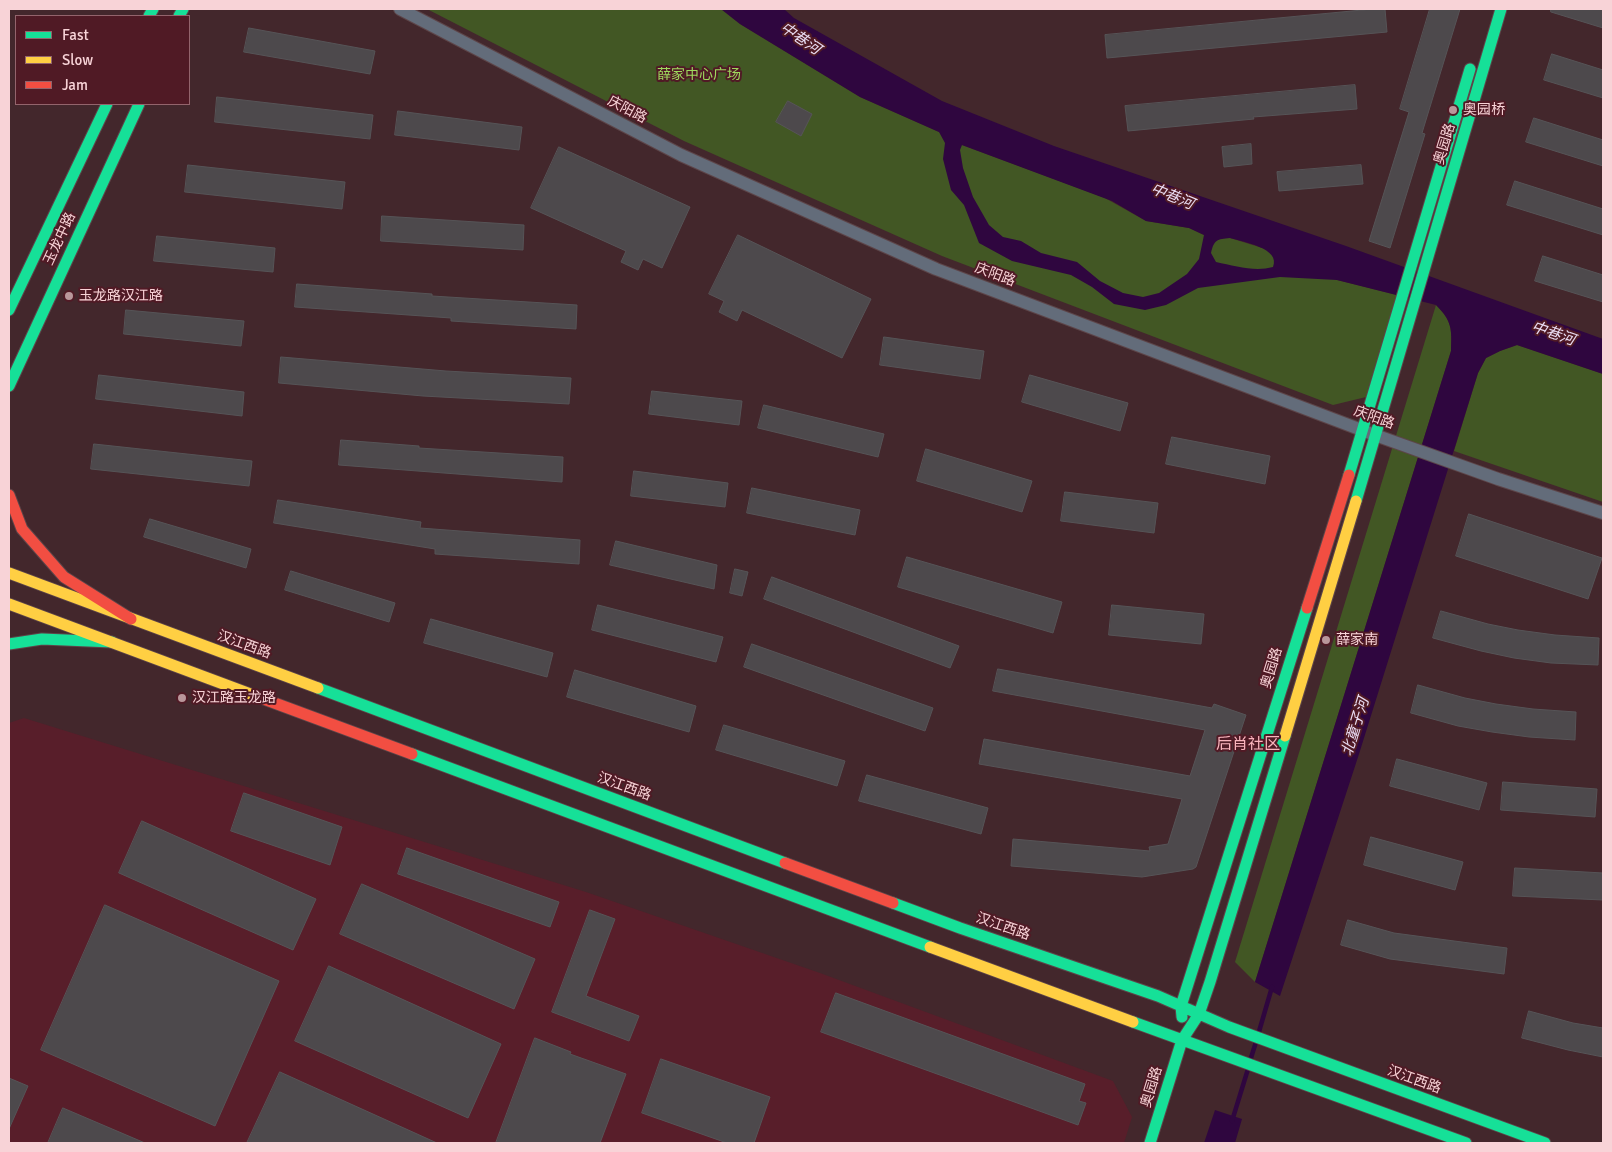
<!DOCTYPE html>
<meta charset="utf-8">
<style>
body{margin:0}
#map{position:relative;width:1612px;height:1152px;overflow:hidden;background:#43272c;font-family:Signika,sans-serif}
canvas{display:block}
.frame{position:absolute;inset:0;border:10px solid #f8d3d7;pointer-events:none}
.legend{position:absolute;left:15px;top:15px;width:175px;height:90px;box-sizing:border-box;background:#501a25;border:1px solid #93646c;margin:0;padding:6px 9px;list-style:none;font-size:15px;color:#f8d3d7}
.legend li{display:flex;align-items:center;gap:10px;height:25px}
.legend b{width:25px;border:1px solid #93646c}
</style>
<div id="map">
<canvas width="1612" height="1152"></canvas>
<div class="frame"></div>
<ul class="legend">
<li><b style="height:6px;background:#16e098"></b>Fast</li>
<li><b style="height:6px;background:#ffcf43"></b>Slow</li>
<li><b style="height:6px;background:#f24e42"></b>Jam</li>
</ul>
</div>
<script>
const c = document.querySelector('canvas').getContext('2d');
c.lineJoin = 'round';
function fillPath(path, color) {
  c.fillStyle = color;
  c.fill(path, 'evenodd');
}
function stroke(path, color, width, dash) {
  c.strokeStyle = color;
  c.lineWidth = width;
  c.lineCap = dash ? 'butt' : 'round';
  c.setLineDash(dash || []);
  c.stroke(path);
}
function drawText(font, color, halo, rows, align = 'center') {
  c.font = font + ' Signika,"Noto Sans SC",sans-serif';
  c.lineWidth = 4;
  c.setLineDash([]);
  c.textBaseline = 'middle';
  c.strokeStyle = halo;
  c.fillStyle = color;
  for (const [text, x, y, turn = 0] of rows) {
    c.save();
    c.translate(x, y);
    c.rotate((+turn || 0) * Math.PI / 180);
    c.textAlign = isNaN(turn) ? turn : align;
    if (halo) c.strokeText(text, 0, 0);
    c.fillText(text, 0, 0);
    c.restore();
  }
}
const built = new Path2D(`
 M24,718L586,892L820,973L1113,1081L1132,1117L1124,1143H9V723Z`);
const green = new Path2D(`
 M427,9H721L740,24L860,97L939,132L962,145L1105,198L1146,221L1189,228L1204,235L1230,238L1269,250L1337,280L1397,295L1366,397L1333,405L942,256L684,141Z
 M1436,305C1452,321 1452,329 1451,351L1255,982L1235,962Z
 M1517,345L1603,374V502L1454,451L1478,373L1486,358L1500,351Z`);
const water = new Path2D(`
 M721,9H784L794,18L942,101L1054,146L1346,246L1603,339V374L1517,345L1500,351L1486,358L1478,373L1359,754L1280,996L1255,982L1451,351C1452,329 1452,321 1436,305L1337,280L1280,277L1198,288L1166,305L1145,310L1114,304L1092,287L1071,275L1012,261L979,243L964,205L951,190L943,159L945,143L939,132L860,97L740,24ZM962,145L1112,201L1146,221L1189,228L1204,235L1199,259L1187,274L1159,293L1143,297L1123,293L1100,281L1077,262L1041,253L1021,241L1003,237L989,225L973,197L963,168L960,150ZM1230,238C1243,242 1281,248 1273,267C1255,272 1235,266 1216,262L1211,253C1214,240 1217,239 1230,238Z
 M1215,1110L1242,1119L1235,1143H1204Z`);
const stream = new Path2D(`
 M1258,1035L1272,987
 M1250,1061L1256,1042
 M1232,1121L1248,1069`);
const building = new Path2D(`
 M1373,9H1385L1387,32L1107,58L1105,35Z
 M1430,9H1460L1422,133L1425,134L1390,248L1369,241L1409,112L1400,109Z
 M1551,9H1603V28L1551,12Z
 M249,28L375,51L370,74L244,52Z
 M1552,54L1603,70V98L1544,80Z
 M1355,85L1357,109L1253,117L1254,119L1128,131L1125,106Z
 M217,97L373,115L370,139L215,122Z
 M788,101L812,114L801,136L776,122Z
 M398,111L522,127L519,150L395,135Z
 M1534,118L1603,140V166L1526,142Z
 M1251,144L1252,164L1224,167L1222,147Z
 M559,147L690,207L662,268L643,259L638,270L621,262L626,251L531,208Z
 M188,165L345,182L342,209L185,192Z
 M1361,165L1363,184L1279,191L1277,172Z
 M1515,181L1603,209V235L1507,205Z
 M382,216L524,225L523,250L381,241Z
 M738,235L871,299L842,358L742,310L737,321L719,312L724,301L709,294Z
 M157,236L275,248L273,272L154,261Z
 M1543,256L1603,275V302L1535,281Z
 M297,284L432,294V296L577,305L576,329L451,321V318L295,307Z
 M126,310L244,321L241,346L124,334Z
 M884,337L984,351L980,379L880,365Z
 M281,357L446,371L571,378L569,404L423,396L279,383Z
 M99,375L244,392L242,416L96,399Z
 M1030,375L1128,403L1120,431L1022,402Z
 M652,391L742,401L739,425L649,414Z
 M764,405L884,434L878,457L758,428Z
 M1172,437L1270,456L1265,484L1166,464Z
 M341,440L419,446V448L563,457L562,482L339,465Z
 M94,444L252,461L249,486L91,469Z
 M926,449L1032,481L1022,512L917,481Z
 M634,471L728,483L725,507L631,496Z
 M752,488L860,510L855,535L747,513Z
 M1065,492L1158,503L1154,533L1061,521Z
 M278,500L421,522L420,528L580,540L579,564L435,554V549L274,523Z
 M1469,514L1602,558L1588,599L1456,556Z
 M150,519L251,549L246,568L144,537Z
 M616,541L717,565L714,589L610,565Z
 M907,557L1062,602L1053,633L898,587Z
 M735,569L748,572L742,596L730,593Z
 M291,571L395,603L389,622L285,590Z
 M772,577L959,646L950,668L764,599Z
 M598,605L723,637L716,662L592,630Z
 M1112,605L1204,614L1201,644L1109,635Z
 M1441,611L1488,624L1518,630L1555,635L1599,638L1598,665L1551,663L1514,658L1481,651L1433,638Z
 M431,619L553,653L547,677L424,643Z
 M752,644L933,708L925,731L744,667Z
 M998,669L1212,708L1214,704L1246,715L1196,867L1193,869L1142,877L1011,866L1013,839L1150,851L1149,847L1168,844L1182,799L979,764L984,739L1190,776L1205,730L993,691Z
 M575,670L696,706L689,732L567,697Z
 M1418,685L1465,698L1496,704L1533,709L1576,712L1575,740L1529,737L1492,732L1458,726L1411,713Z
 M724,725L845,761L837,786L716,750Z
 M1397,759L1487,783L1479,810L1390,786Z
 M867,775L988,808L981,834L859,801Z
 M1503,782L1597,789L1595,817L1501,810Z
 M244,793L342,827L330,865L231,831Z
 M142,821L316,899L293,950L119,873Z
 M1371,837L1463,862L1455,890L1364,865Z
 M407,848L559,902L550,927L398,874Z
 M1515,868L1603,873V900L1513,896Z
 M362,884L535,959L514,1009L340,934Z
 M105,905L279,981L215,1126L41,1050Z
 M590,910L615,919L586,996L639,1016L629,1041L552,1012Z
 M1348,920L1394,933L1507,948L1504,974L1390,959L1341,945Z
 M329,966L501,1044L468,1118L295,1041Z
 M836,993L1085,1084L1079,1101L1086,1103L1078,1125L821,1032Z
 M1529,1011L1573,1023L1603,1028V1057L1568,1050L1522,1038Z
 M535,1038L571,1052L570,1054L626,1074L600,1143H496Z
 M661,1059L770,1097L754,1143H727L642,1113Z
 M280,1072L437,1143H247Z
 M9,1078L28,1086L9,1129Z
 M63,1108L145,1143H48Z`);
const street = new Path2D(`
 M400,9L681,155L936,269L1375,435L1498,479L1603,513`);
const fast = new Path2D(`
 M149,16L153,9
 M179,16L183,9
 M9,310L107,104
 M9,386L139,104
 M1349,475L1470,69
 M1356,501L1501,9
 M9,644L42,639L112,642
 M318,688L785,863
 M412,754L930,947
 M893,903L960,928L1158,996L1229,1027L1545,1143
 M1182,1017L1181,1006L1307,608
 M1133,1022L1466,1143
 M1150,1143L1182,1040L1199,1014L1210,982L1285,736`);
const slow = new Path2D(`
 M9,573L318,688
 M9,604L261,698
 M1285,736L1356,501
 M930,947L1133,1022`);
const jam = new Path2D(`
 M9,495L22,529L64,577L131,619
 M1307,608L1349,475
 M261,698L412,754
 M785,863L893,903`);
const markers = [
 [1453,110,5,"#b9979b"],
 [69,296,5,"#b9979b"],
 [1326,640,5,"#b9979b"],
 [182,698,5,"#b9979b"]
];
const parkNames = [
 ["薛家中心广场",699,75]
];
const streetNames = [
 ["庆阳路",627,110,28],
 ["奥园路",1445,144,-73],
 ["玉龙中路",60,239,-65],
 ["庆阳路",995,275,21],
 ["庆阳路",1374,418,20],
 ["汉江西路",244,645,20],
 ["奥园路",1272,668,-73],
 ["汉江西路",624,787,20],
 ["汉江西路",1003,927,19],
 ["汉江西路",1414,1080,20],
 ["奥园路",1152,1087,-73]
];
const poiNames = [
 ["奥园桥",1463,110],
 ["玉龙路汉江路",79,296],
 ["薛家南",1336,640],
 ["汉江路玉龙路",192,698]
];
const waterNames = [
 ["中巷河",800,39,34],
 ["中巷河",1172,197,22],
 ["中巷河",1553,334,19],
 ["北童子河",1356,727,-73]
];
const quarterNames = [
 ["后肖社区",1248,745]
];
fillPath(built, '#581e2a');
fillPath(green, '#425724');
fillPath(water, '#2f063f');
stroke(stream, '#2f063f', 4.5);
fillPath(building, '#4d494c');
stroke(building, '#565457', 1);
stroke(street, '#5d4549', 14);
stroke(fast, '#5d4549', 13);
stroke(slow, '#5d4549', 13);
stroke(jam, '#5d4549', 13);
stroke(street, '#636c7a', 12);
stroke(fast, '#16e098', 11);
stroke(slow, '#ffcf43', 11);
stroke(jam, '#f24e42', 11);
for (const [x, y, r, color] of markers) {
  const dot = new Path2D();
  dot.arc(x, y, r, 0, 2 * Math.PI);
  c.fillStyle = color;
  c.fill(dot);
  stroke(dot, '#501a25', 2);
}
drawText('14px', '#9ed95e', '#501a25', parkNames);
drawText('14px', '#f8d3d7', '#501a25', streetNames);
drawText('14px', '#f8d3d7', '#501a25', poiNames, 'left');
drawText('italic 15px', '#eaddf4', '#501a25', waterNames);
drawText('16px', '#fab4bd', '#501a25', quarterNames);
</script>
